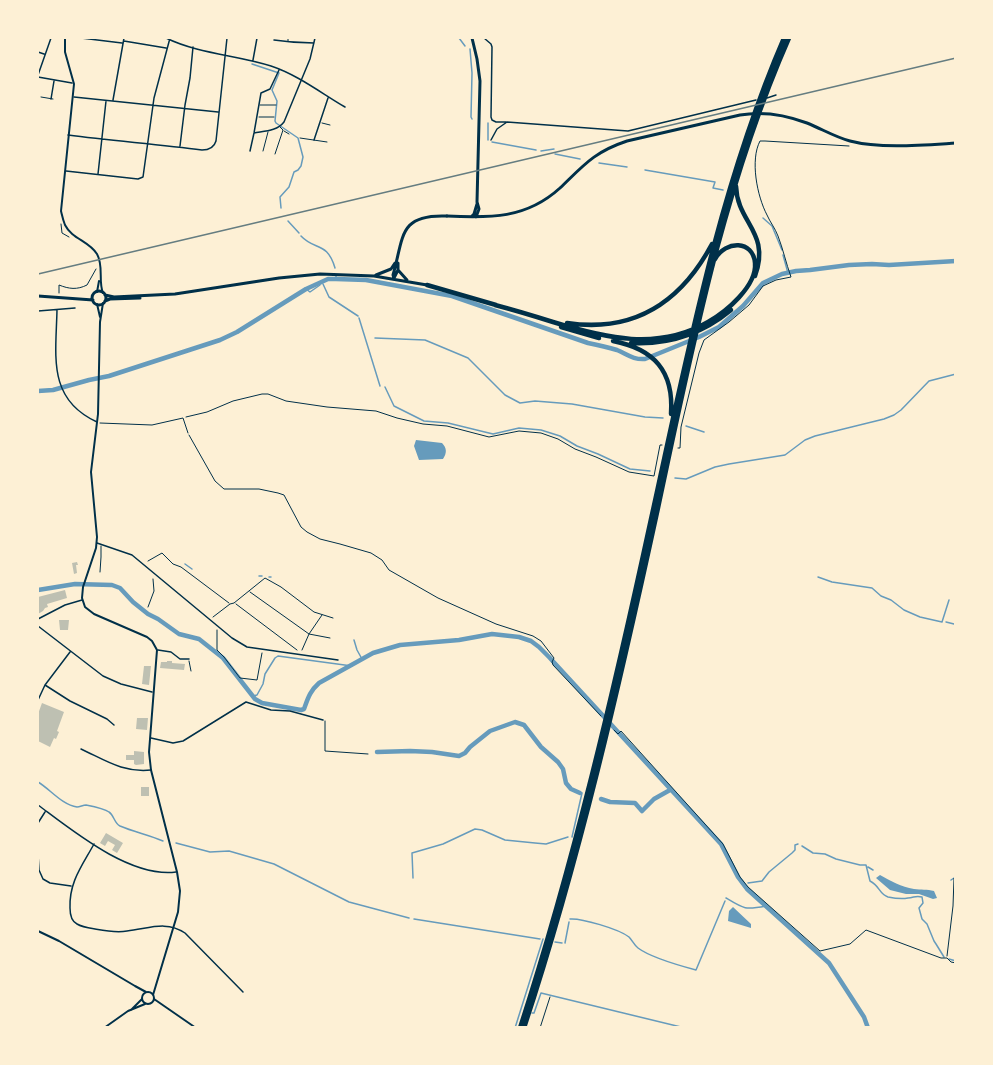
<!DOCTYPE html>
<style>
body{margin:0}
#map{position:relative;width:993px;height:1065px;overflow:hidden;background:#fdf0d5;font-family:"Golos Text",sans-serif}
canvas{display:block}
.frame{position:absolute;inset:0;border:39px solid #fdf0d5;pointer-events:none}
</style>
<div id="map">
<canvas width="993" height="1065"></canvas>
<div class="frame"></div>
</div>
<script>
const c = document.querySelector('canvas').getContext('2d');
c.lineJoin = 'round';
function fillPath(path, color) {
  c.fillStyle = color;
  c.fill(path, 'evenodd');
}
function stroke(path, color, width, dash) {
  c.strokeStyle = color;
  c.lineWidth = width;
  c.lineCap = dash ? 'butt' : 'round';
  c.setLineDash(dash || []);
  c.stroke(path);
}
const water = new Path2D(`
 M416,440L442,443C447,448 447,453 443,459L419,460L414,446Z
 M880,875C891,881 901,887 914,889C921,890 927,889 934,891L937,898L933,899L919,894H906L890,890L876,878Z
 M733,907L751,924V928L728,921L729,911Z`);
const stream = new Path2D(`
 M459,38L465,46
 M470,49L472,73L471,117L472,119
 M252,64L279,73L272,90L277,101L275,121L276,123L298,138L303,157L301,166L298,170L294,172L289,187L280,197L281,208
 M488,123V140
 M492,142L536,150
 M541,151L554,149
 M555,154L580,159
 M599,163L627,167
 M645,170L715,182L713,188L723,190
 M763,218L772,226L782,250
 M288,221L299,233
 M301,236C315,251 327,241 335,268
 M783,255L788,273
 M336,276V279
 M323,284L329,297L358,316
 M306,289L310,292L320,285
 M359,318L380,386
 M375,338L425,340L468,358L505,395L520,403L535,401L572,404L645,417L663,418
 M385,387L394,406L424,421L448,423L493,434L519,428L541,430L560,436L577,446L598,454L630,469L650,471
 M686,426L704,432
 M675,478L686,479L715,467L729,464L785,455L805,440L815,436L884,419L894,415L901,410L929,381L956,374
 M185,564L192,569
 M259,576H262
 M269,577H271
 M818,577L832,582L872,588L881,596L891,600L904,610L920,617L942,622L949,600
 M946,622L954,624
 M354,640L357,650L362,659
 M253,696L257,695L263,684L265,674L275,658L278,656L352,666
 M38,782C50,789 62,805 77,807C80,807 83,805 86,805C91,806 105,809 109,812C114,815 114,823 120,826C134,832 149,835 163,841
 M572,837L582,793
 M176,843L210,852L229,851L274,864L349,902L409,918
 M802,846L813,853L825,854L836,859L860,865H866L870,881C880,886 879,894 888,897C893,898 903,899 908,898C914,898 915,895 922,897L923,903L919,908L922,919L927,924L934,941L936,944L944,957
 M868,867L873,870
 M413,878L412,853L443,844L475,829L482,830L505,840L535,843L546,844L568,837
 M951,880L954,878
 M748,883L762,881L769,872L792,853L795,850V845L798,844
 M742,884L744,883
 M726,898C744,909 745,910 766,906
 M414,919L540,939
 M570,919C581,918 619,929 629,937C632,940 634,945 638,948C650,957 681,966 696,970L725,901
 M555,942L562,943
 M565,943L569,922
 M949,959L956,961
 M532,1013H534L541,993L685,1028
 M515,1028L543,939`);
const river = new Path2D(`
 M38,391L53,390L89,380L109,376L220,340L237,332L306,289L328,279H336L366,280L452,296L588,343C598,345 607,347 617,350C627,354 633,360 645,359L699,337L719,327L743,306L763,283L782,274L796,271L810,270L849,265L872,264L889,265L956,261
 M38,590L75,584L112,585L120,588L133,602L148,614L158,619L179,634L199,639L223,658L255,699L262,703L301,710L304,709C308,698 310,691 319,683L373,653L400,645L459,640L492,634L519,637L531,641L539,647L549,657L721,844L738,877L747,889L829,963L864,1017L868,1028
 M377,752L410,751L432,752L459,756L465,753L470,747L490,731L515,722L524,725L541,747L558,762L563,769L566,783L571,789L580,793
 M601,799L610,802L635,803L642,811L654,799L670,790`);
const building = new Path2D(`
 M77,562L78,565H76L77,573L74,574L72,563Z
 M65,590L67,598L47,604L48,607L45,608L43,611L38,614V597Z
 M59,620H69L68,630H60Z
 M167,661H172V663L185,664L184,670L160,668L161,662H167Z
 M144,666H151L149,685L142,684Z
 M42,703L64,712L57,731L59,732L56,739L54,738L50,747L38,741V714Z
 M137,718H148L147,730L136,729Z
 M134,751L144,752V764L136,765L134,764V760H126V755H134Z
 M141,787H149V796H141Z
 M106,833L123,843L117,853L112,850L115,845L108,841L105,846L100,843Z`);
const path = new Path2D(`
 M61,224L62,233L69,237
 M59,293V285C69,289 77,290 87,285L96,269
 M186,417L207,412L233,401L262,394H268L286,401L327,407L376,411L397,418L423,424L447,426L489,437L519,431L541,433L558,439L575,449L596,457L629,472L654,476L660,445H662
 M189,435L215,481L224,489H259L278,493L284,495L301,527L307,532L320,539L340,544L371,553L382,560L389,570L438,598L496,624L533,636L541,641L554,658L552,662L553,665L601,716
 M678,448H680L681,427L699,353L704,340L729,322L749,305L763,286L776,280L791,277C786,263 783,249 778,236C775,228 770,222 767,215C757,196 750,160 760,141H765L849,146
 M148,561L162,553L173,564L181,567L229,603
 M250,592L309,634L330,638
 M236,604L297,650
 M148,607L154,591L153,579
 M213,617L230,604L234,603L265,578L281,587L314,612L333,618
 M217,630V650L224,657L240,678L257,680L262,653
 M302,650L309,634L322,615
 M614,730L618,734L621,731L723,844L740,877L748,887L820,951L850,944L866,930L941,958H947L951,962L956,963
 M947,956L953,906L954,878H956
 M540,1028L550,997`);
const service = new Path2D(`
 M288,41V38
 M41,97L53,99
 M260,105H276
 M259,117H274
 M322,123L330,125
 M284,131L289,134
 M300,138L327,142
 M263,151L268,132
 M275,154L283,130L280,127
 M100,423L152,425L183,418L188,433
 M100,572L101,557V546
 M189,661L191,671
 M325,721V751L368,754`);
const minor = new Path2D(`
 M81,38L122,43
 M166,38C199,54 237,55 271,66C298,75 321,93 345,107
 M484,38L491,44L492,47L491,117L492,120L496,122H506
 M274,40C287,42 301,43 314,43
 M124,41L166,48
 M38,52L44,54
 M253,60L257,38
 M38,75L51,38
 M38,77L72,83
 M74,97L218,112
 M767,98L776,95
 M51,99L54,81
 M113,100L124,38
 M254,133C265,131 277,131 284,122L310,59L315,38
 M68,135C113,141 158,144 202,150C209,150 214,148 216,141L227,38
 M314,140L328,98
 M491,140L497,129L507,122L628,131L756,100
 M180,146L185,105L190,78L193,47
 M250,151L254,133L261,93L270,89L279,70
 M66,171L138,179L143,177L154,98L170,38
 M98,174L106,101
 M57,310C56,356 47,399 97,422
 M38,311L75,308
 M97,543L132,555L232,638L247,647L338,660
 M38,619L65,605L82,600
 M38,626L103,676L121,684L152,692
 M158,650L171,652L180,659H189
 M45,685L70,701L107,719L114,725
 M38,700L45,685L70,652
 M151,738L173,743L183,741L246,702L271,710L290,711L323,720
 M81,749C105,760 123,773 151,770
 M38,805C73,831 130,878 176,872
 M38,823L45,812
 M94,844C82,866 69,882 70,908C70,914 71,921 77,924C82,927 89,928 95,929C106,931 116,933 127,931C148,929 166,920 185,933L243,992
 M38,854L39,870L43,879L50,883L71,886`);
const tertiary = new Path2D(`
 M65,38V52L74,84L61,211C62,215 63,220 65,225C72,239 89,241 97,254C104,266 98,281 103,293
 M97,292L99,281
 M103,303L100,322L98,414L91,472L97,537L96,548L83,587L82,598L85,607L94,614L147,637L152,641L157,650L149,752L151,770L177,872L180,891L178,912L153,995
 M97,304L100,317
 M38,931L59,941L135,986L146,992
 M142 998a6 6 0 1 1 12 0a6 6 0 1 1-12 0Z
 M154,999L196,1028
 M131,1010L142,999
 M104,1028L128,1011L145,1004`);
const secondary = new Path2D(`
 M472,38L477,59L480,81L477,202L479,209L476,217
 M447,216C490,218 526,219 560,188C584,165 594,152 627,141L740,115C763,111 786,115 807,123C822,129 835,137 850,141C880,149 924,145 956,143
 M472,216L474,214L477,204`);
const primary = new Path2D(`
 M398,270L407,280
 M376,275L391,269L395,263
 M394,278L393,275C404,237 398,214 447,216
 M394,278L398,270V263
 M92 298a7 7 0 1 1 14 0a7 7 0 1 1-14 0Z
 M105,295L114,297L175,294L279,278L320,274L374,276L427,285
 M38,296L93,300
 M105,301L110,299L140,298`);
const motorway = new Path2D(`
 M736,186C737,223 771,232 755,276
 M427,285L496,305
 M495,305C514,310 534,316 553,322C605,338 658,351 708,322C726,312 757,286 755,263C753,240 726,240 715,259
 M567,323C634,333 681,302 712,244
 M561,327L599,338
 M613,341C654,349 674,371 671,414
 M631,343C669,345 702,334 731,310
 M520,1028C574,861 614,690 651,519C687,356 718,191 784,38
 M524,1028C580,858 620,683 658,508C692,349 723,188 789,38`);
const rail = new Path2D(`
 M38,274L956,58`);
fillPath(water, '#669bbc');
stroke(stream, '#669bbc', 1.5);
stroke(river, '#669bbc', 4.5);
fillPath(building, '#bec0b2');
stroke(path, '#003049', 1);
stroke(service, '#003049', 1);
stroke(minor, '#003049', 1.5);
stroke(tertiary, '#003049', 2);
stroke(secondary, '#003049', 3);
stroke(primary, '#003049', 3);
stroke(motorway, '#003049', 4.5);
stroke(rail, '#657d81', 1.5);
</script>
